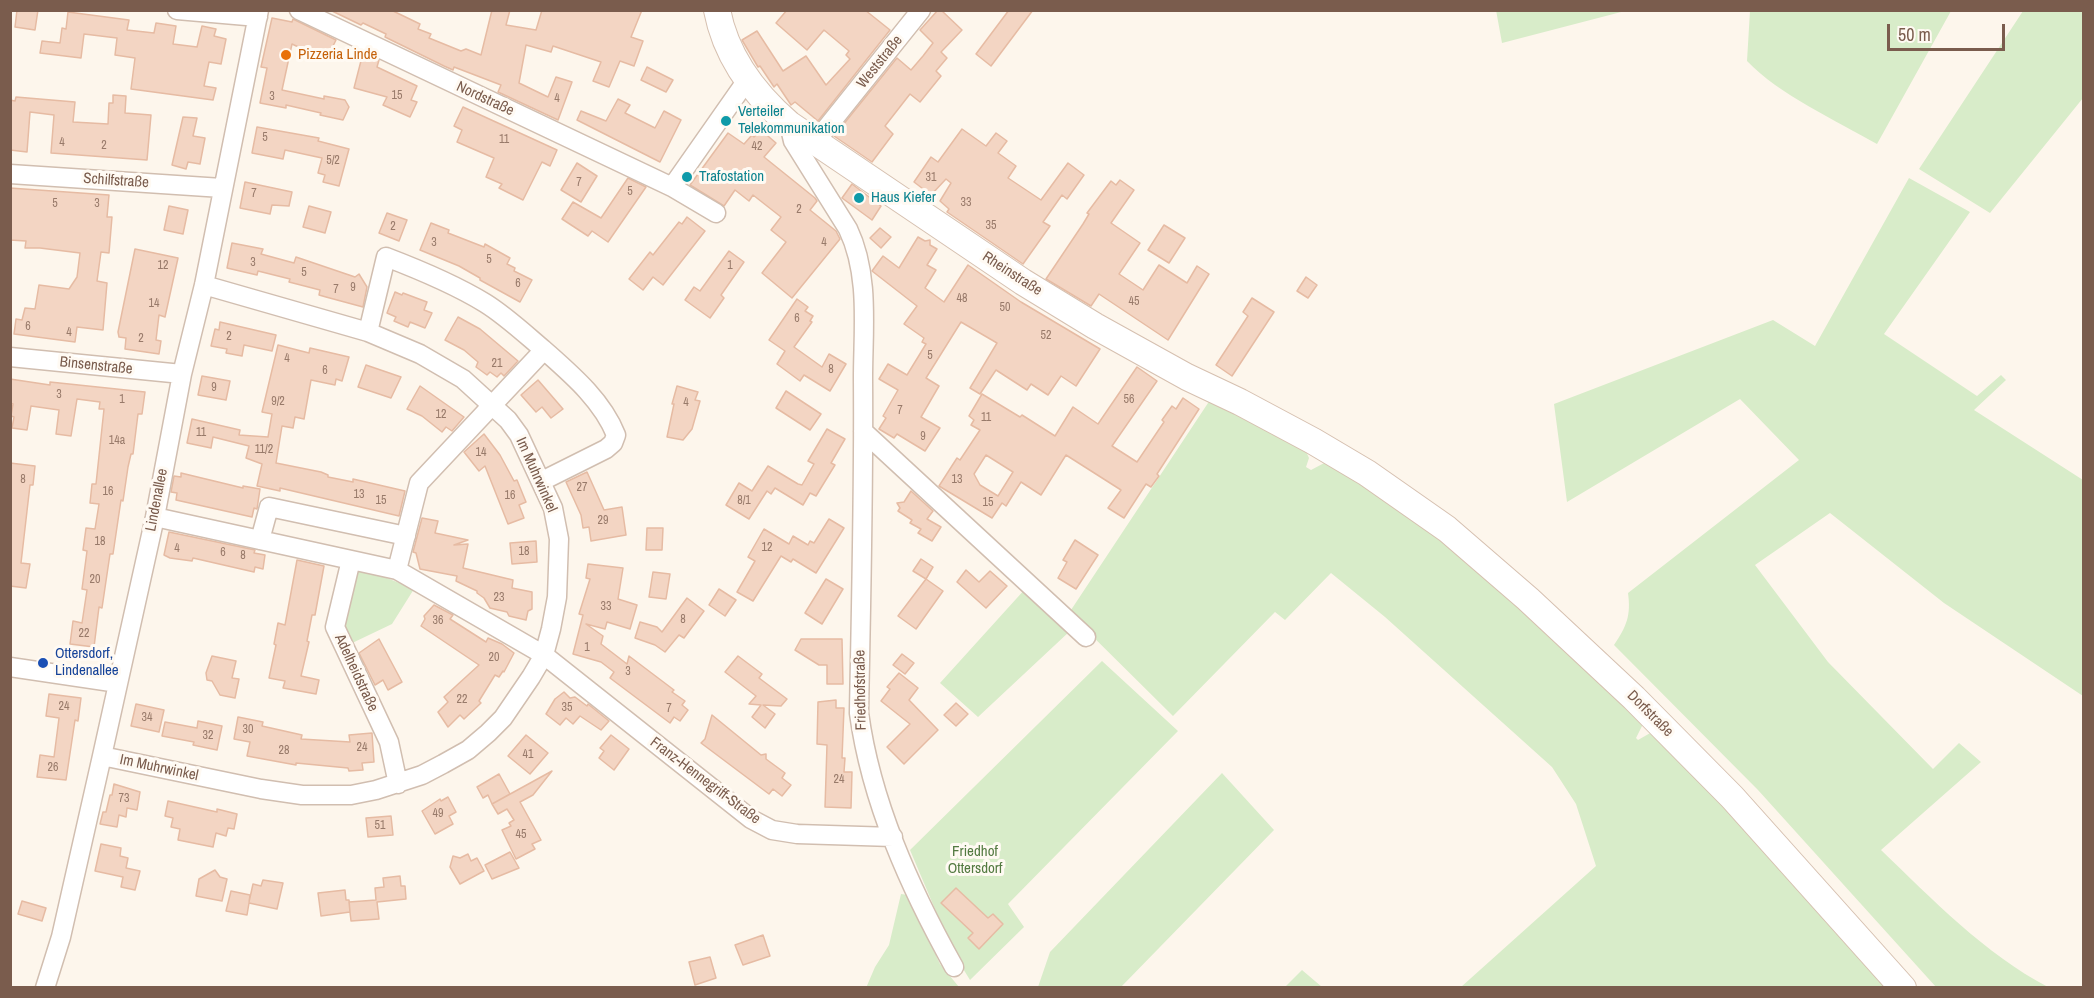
<!DOCTYPE html>
<html>
<head>
<meta charset="utf-8">
<style>
	body { margin:0 }
	#map { position:relative; width:2094px; height:998px; overflow:hidden; background:#fdf6ec; font-family:"Archivo Narrow",sans-serif }
	canvas { display:block }
	.frame { position:absolute; inset:0; border:12px solid #7a5c4d; pointer-events:none }
	.scale { position:absolute; left:1887px; top:24px; width:118px; height:27px; box-sizing:border-box; border:3px solid #7a5c4d; border-top:0; padding-left:8px; font-size:18px; line-height:21px; white-space:nowrap; color:#7a5c4d; -webkit-text-stroke:4px #fffaf3; paint-order:stroke }
</style>
</head>
<body>
<div id="map">
<canvas width="2094" height="998"></canvas>
<div class="frame"></div>
<div class="scale">50 m</div>
</div>
<script>
const ctx = document.querySelector('canvas').getContext('2d');
ctx.lineJoin = 'round';
function fillPath(path, color) {
  ctx.fillStyle = color;
  ctx.fill(path, 'evenodd');
}
function stroke(path, color, width, dash) {
  ctx.strokeStyle = color;
  ctx.lineWidth = width;
  ctx.lineCap = dash ? 'butt' : 'round';
  ctx.setLineDash(dash || []);
  ctx.stroke(path);
}
function drawText(font, color, halo, rows, align = 'center') {
  ctx.font = font + ' "Archivo Narrow",sans-serif';
  ctx.lineWidth = 6;
  ctx.setLineDash([]);
  ctx.textBaseline = 'middle';
  ctx.strokeStyle = halo;
  ctx.fillStyle = color;
  for (const [text, x, y, turn = 0] of rows) {
    ctx.save();
    ctx.translate(x, y);
    ctx.rotate((+turn || 0) * Math.PI / 180);
    ctx.textAlign = isNaN(turn) ? turn : align;
    if (halo) ctx.strokeText(text, 0, 0);
    ctx.fillText(text, 0, 0);
    ctx.restore();
  }
}
fillPath(new Path2D(`
	M1496 10H1625V11L1502 43Z
	M1750 11V10L1951 11 1877 144C1837 121 1778 94 1747 61Z
	M2023 11H2083V98L1990 213 1919 169Z
	M1909 178 1970 212 1884 334 1977 396 2001 375 2006 380 1974 410 2083 480V696L1944 603 1830 513 1755 565 1828 662 1933 769 1959 743 1981 762 1881 850C1932 899 1985 954 2048 987H1936L1758 790 1614 645C1627 626 1631 615 1628 593L1799 460 1740 399 1567 502 1554 404 1773 320 1815 346Z
	M1210 400 1304 447 1309 458 1306 467 1311 470 1328 461 1433 530 1501 588 1643 724 1636 738 1638 740 1652 732 1764 847 1887 987H1461L1596 866 1576 804 1552 767 1385 617 1331 573 1285 620 1275 612 1173 716 1069 613Z
	M360 567 414 589 392 624 348 645 340 626 342 608Z
	M1026 588 1070 631 978 717 940 683Z
	M1102 661 1178 731 1008 904 1024 927 970 980 954 954 910 850Z
	M1222 773 1274 830 1121 987H1038L1050 952Z
	M901 894 908 895 940 964 959 987 866 988 875 967 889 945Z
	M1302 970 1322 987H1285Z`), '#d8ecc9');
const building = new Path2D(`
	M17 10H38L35 30 15 27Z
	M330 10H391L420 24 418 29 431 34 429 38 461 51 466 49 481 55 492 10H510L506 25 536 30 542 10H642L631 37 643 41 634 66 620 61 609 87 593 81 601 62 553 46 551 52 526 45 519 83 548 97 556 77 572 82 558 120 498 92 501 85 454 67 453 70 444 66 385 37 386 34 363 23 361 25Z
	M787 10H865L890 30 818 121 795 102 791 105 777 84 774 87 760 66 758 67 742 40 757 31 783 71 806 56 826 85 850 59 846 55 849 51 824 30 807 50 776 23Z
	M938 10H941L962 30 941 52 947 58 936 71 941 76 920 102 910 94 885 126 893 134 872 162 834 136 897 58 911 70 923 56 933 43 920 30Z
	M1009 10H1033L991 66 976 54Z
	M68 12 129 20 127 30 154 33 156 23 176 26 173 44 197 47 202 26 216 29 214 36 226 39 221 64 209 62 204 86 216 88 213 100 131 89 135 58 115 55 117 38 84 34 81 58 40 53 42 41 60 43 62 28 66 29Z
	M272 18 292 22 293 19 336 40 326 60 292 44 282 90 324 99V96L345 100 349 107 343 120 320 115 321 113 286 105V108L260 103 267 68 261 67Z
	M363 53 379 60 377 67 417 86 411 100 417 102 410 117 383 105 387 97 354 88Z
	M647 67 673 80 666 92 641 80Z
	M113 95 126 96 125 113 151 115 147 160 51 153 54 115 30 112 27 152 10 150V100L15 101 16 97 75 102 73 122 108 124 109 103H113Z
	M618 99 630 105 625 113 655 128 664 111 681 120 660 162 577 120 581 111 606 121Z
	M463 107 557 150 550 166 542 162 523 200 499 188 502 184 486 177 494 158 457 142 462 130 454 126Z
	M183 117 197 118 193 136 205 138 200 164 188 162 186 169 172 165Z
	M257 127 319 138 318 141 349 149 339 186 323 182 325 175 318 173 322 158 285 150 283 159 252 153Z
	M962 129 986 146 996 133 1007 141 998 153 1016 166 1008 178 1041 200 1068 163 1084 175 1067 199 1062 195 1043 222 1050 226 1023 264 947 212 949 209 940 201 951 183 946 179 931 195 914 182 931 157 938 162Z
	M761 130 776 143 764 157 815 198 817 201 810 210 836 231 840 239 792 298 762 273 786 242 771 230 781 217 753 195 749 201 735 190 724 206 690 185 728 133 744 144 752 135 754 137Z
	M577 163 597 176 581 202 561 190Z
	M628 178 646 187 608 242 592 231 588 236 562 219 573 202 601 218Z
	M1120 180 1134 190 1111 223 1140 243 1119 274 1143 290 1159 265 1187 283 1197 266 1209 274 1168 340 1099 294 1091 306 1046 279 1083 224 1089 214 1087 213 1111 181 1116 185Z
	M245 182 292 192 289 206 272 205 270 214 240 208Z
	M852 184 881 206 872 220 842 198Z
	M10 188 109 195 107 217H112L109 253 101 252 97 281 107 283 103 330 77 327 75 342 14 334 16 319 22 320 25 308 35 309 39 285 69 289 77 277 80 253 40 248H25L26 241 10 240Z
	M169 206 188 210 183 234 164 230Z
	M309 206 331 212 325 233 303 227Z
	M387 213 407 220 399 241 379 233Z
	M687 217 705 231 663 285 653 277 643 290 629 279 650 252 653 255 679 222 682 224Z
	M431 223 449 230 448 233 484 247 485 244 510 258 507 264 515 268 514 271 532 280 520 302 480 280V278L459 266 420 250Z
	M1164 225 1185 238 1169 263 1148 250Z
	M880 228 891 237 881 248 870 238Z
	M918 237 925 241 930 240V245L937 249 927 265 936 270 925 288 944 302 968 265 1021 302 1100 349 1076 386 1061 376 1048 395 1031 384 1027 390 996 370 980 394 970 388 997 343 961 322 926 378 939 386 921 417 940 428 925 451 897 434 894 438 879 429 886 418 883 416 898 390 879 379 888 364 907 375 926 344 922 342 924 338 904 324 917 306 872 271 883 256 899 268Z
	M232 243 263 249 261 254 294 263 296 257 355 277 359 274 367 287 363 307 326 297 319 295 320 290 289 282 290 279 258 271 257 275 227 268Z
	M135 249 178 258 165 317 159 315 156 340 161 341 159 354 125 349 126 338 119 337 118 332Z
	M729 251 744 262 721 295 724 298 710 318 685 300 694 287 700 291Z
	M1306 277 1317 285 1308 298 1297 291Z
	M395 292 402 295 403 293 427 302 424 310 432 313 425 328 410 322 408 327 394 321 396 317 387 313Z
	M1252 298 1274 312 1232 376 1216 365 1248 316 1243 312Z
	M797 299 808 307 805 311 813 316 810 321 812 322 794 347 822 367 829 354 846 364 830 391 804 375 800 381 777 364 785 351 769 340Z
	M458 317 480 329 518 361 504 376 501 373 497 377 490 372 487 375 476 367 478 362 464 350 445 340Z
	M220 322 276 335 272 351 244 345 242 356 226 353 227 349 211 346 215 329 219 330Z
	M278 345 309 353 310 348 349 357 342 381 336 379 335 385 311 380 304 419 295 417 293 428 282 426 276 463 321 472 328 475V477L353 482V479L405 491 399 516 280 488V491L257 486 262 464 246 458 249 446 213 437 211 448 187 443 192 419 240 430 239 435 268 437 272 414 262 412Z
	M366 365 401 377 391 398 358 387Z
	M1137 367 1157 381 1112 446 1137 462 1164 422 1162 420 1172 406 1176 409 1183 398 1199 409 1157 474 1159 476 1151 487 1146 484 1124 518 1108 508 1121 490 1066 455 1041 495 1021 482 1006 506 1002 503 992 518 939 486 957 458 960 460 980 430 971 425 974 420 969 416 982 394 1020 417 1022 415 1055 436 1073 407 1098 424ZM986 455 1013 472 998 496 980 485 974 474Z
	M202 376 230 381 226 400 198 395Z
	M10 379 50 385V382L145 392 142 414H138L133 454H131L128 467 123 501 121 500 113 554H110L102 608 99 607 94 647 70 644 73 621 82 623 87 590 82 589 87 551 83 550 86 528 95 529 99 504 90 503 92 484H96L104 409H99L100 402 77 399 71 436 56 434 59 410 31 406 27 430 12 428 14 417 11 416 13 404 10 403Z
	M538 380 563 409 551 418 542 407 536 412 521 395Z
	M420 386 464 417 452 431 446 427 442 432 422 416 407 409Z
	M677 386 698 392 695 400 700 401 692 429 683 440 667 437 674 404H672Z
	M786 391 821 414 810 430 776 408Z
	M827 429 845 439 831 463 835 465 816 496 810 493 803 505 775 488 771 494 767 491 749 519 726 505 739 483 752 491 768 466 798 484 802 485 814 464 808 461Z
	M484 434 500 455 514 481 517 480 526 502 519 505 524 518 508 524 485 466 479 471 464 452Z
	M10 463 35 466 33 485H30L21 563 30 564 26 588 10 586Z
	M587 472 604 510 622 507 626 535 591 541 589 527 583 528 581 515 566 482Z
	M181 473 243 488V486L260 489 257 509 254 508 252 517 176 500 177 493 171 492 174 476 181 477Z
	M911 491 933 511 927 519 941 527 932 541 918 533 921 529 910 523 912 520 898 511 900 508 897 503 904 502Z
	M422 518 438 521 435 533 468 540 454 545 468 544 463 568 513 580 512 588 532 592V609L528 611 526 620 509 616 507 612 490 608 484 598 477 593V591L456 581 457 576 420 569 416 553 413 552Z
	M829 519 844 528 816 573 793 559 791 562 781 556 753 601 737 592 755 561 748 557 764 529 789 544 793 536 808 545 810 541 814 543Z
	M647 528H663L662 550H646Z
	M169 532 255 550 254 553 265 555 263 569 255 567 254 572 193 558 192 561 170 558 164 555Z
	M1075 540 1098 555 1076 589 1058 578 1067 562 1063 560Z
	M536 541 537 562 512 564 510 543Z
	M921 559 933 567 926 579 943 591 916 629 898 616 926 579 913 571Z
	M297 560 324 566 315 615H312L307 641 309 642 301 676 319 680 316 694 283 688 285 681 269 678 276 645 274 644 278 623 285 625Z
	M588 564 623 568 618 599 637 605 630 629 607 622 605 629 586 624 603 636 601 644 627 664 629 656 674 690 672 692 685 701 682 705 688 710 680 721 674 717 670 723 610 678 614 672 601 662 573 654 583 615 579 614 590 579 586 578Z
	M966 570 979 582 990 571 1007 586 986 608 957 582Z
	M653 572 670 574 666 599 649 597Z
	M826 579 843 589 822 624 805 613Z
	M719 589 736 600 725 616 709 605Z
	M687 598 704 611 684 638 679 635 665 652 655 645 635 638 640 622 657 627 662 632Z
	M434 605 453 615 450 619 486 642 488 638 502 644 514 653 504 672 503 671 499 677 495 675 479 701 481 703 464 719 460 715 448 727 438 712 448 702 444 697 479 665 421 626 425 619 424 616Z
	M379 639 402 682 388 690 383 680 375 685 359 653Z
	M801 639H842L843 684H827V665H819L795 650Z
	M902 654 914 663 905 674 893 665Z
	M212 656 236 661 232 678 239 679 235 698 220 695 212 681 207 680 206 673Z
	M738 656 762 674 759 678 787 699 781 706 763 705 775 714 765 728 752 717 761 705 749 704 756 696 725 672Z
	M899 673 918 688 909 700 938 730 904 764 887 747 910 724 881 701 890 689 887 687Z
	M564 692 570 698 575 697 587 706 588 704 609 721 601 730 580 716 573 724 566 718 560 725 546 714 555 699Z
	M49 694 81 698 78 721 75 720 66 780 37 777 40 755 54 757 59 718 46 716Z
	M836 700V708H844L842 758H845L844 772H852L851 808 825 807 827 745 817 744 818 702Z
	M956 703 968 714 956 726 944 715Z
	M136 704 164 710 159 732 131 726Z
	M712 715 761 755 766 754V759L785 773 782 778 791 785 782 796 773 789 769 794 701 743 705 739Z
	M238 717 263 722 262 726 302 735 301 739 350 742 349 735 372 733 374 762 362 763 363 770 349 771 348 768 296 763V765L247 756 250 742 234 739Z
	M198 721 222 726 217 750 193 745 194 742 162 736 165 722 197 728Z
	M526 735 548 753 530 774 508 756Z
	M611 735 629 749 614 770 599 758 604 751 600 748Z
	M552 771 533 795 520 802 541 840 532 844 535 849 516 859 502 830 511 826 509 823 514 820 507 809 498 814 492 804Z
	M499 774 510 794 492 804 488 795 483 798 477 787Z
	M114 784 140 792 137 810 127 808 126 817 119 815 117 827 100 824 103 812H106L110 795H112Z
	M448 797 456 812 449 816 453 824 435 834 422 811 440 799 441 801Z
	M168 801 217 812V809L237 814 234 829 228 828 226 836 216 833 213 847 178 840 180 829 171 827 173 818 165 816Z
	M391 816 393 835 368 837 366 818Z
	M101 844 121 848 120 856 128 858 126 868 140 871 135 890 121 887 123 877 95 871Z
	M510 852 519 868 492 879 485 865Z
	M468 854 471 861 477 858 484 871 460 884 450 867 453 856 460 858Z
	M215 870 220 877 227 879 222 901 196 896 199 879Z
	M400 876 401 886H405L406 899 377 902 379 919 351 921 350 912 321 916 318 893 345 890 346 900H349L350 912 349 902 376 900 375 888 384 887 383 878Z
	M263 880 283 883 277 909 249 903 247 915 226 911 231 891 250 895 249 902 253 884 261 886Z
	M956 888 988 918 993 914 1003 924 979 949 968 938 973 933 941 903Z
	M22 901 46 908 42 921 18 914Z
	M763 935 770 956 743 965 735 945Z
	M710 957 716 978 695 985 689 962Z`);
fillPath(building, '#f3d5c3');
stroke(building, '#e6bba3', 1.5);
const minor = new Path2D(`
	M177 10 258 17
	M299 10 672 187 747 80
	M789 124 793 141 848 229C870 275 863 329 863 378 864 490 861 601 859 713 871 802 910 888 954 967
	M816 141 921 10
	M10 174 222 188
	M672 187 716 213
	M368 332 386 257C420 270 454 284 485 303 506 316 525 334 544 350
	M10 357 182 374
	M863 431 1086 637
	M155 517 397 570 544 655 751 819 772 830 797 834 893 837
	M260 540 269 507 406 536
	M351 560 335 627 389 742 398 784
	M397 570 419 483 544 350C571 374 602 400 616 435L613 443 606 449 542 481
	M10 667 118 683
	M102 756 261 789 302 795H351L376 790 422 775 443 764 468 750 488 733 503 718 531 677 544 655 551 629 557 597 559 539 553 508 519 435 508 420 463 379 420 354 368 332 204 285
	M45 988 61 937 102 756 155 517 182 374 204 285 259 10`);
const secondary = new Path2D(`
	M717 10C726 57 754 94 789 124L1023 282 1095 326 1187 377 1240 402 1313 441 1367 473 1447 529 1528 599 1634 698 1732 797 1903 988`);
stroke(minor, '#d1beb0', 21);
stroke(secondary, '#d6c0b0', 28);
stroke(minor, '#fff', 18);
stroke(secondary, '#fff', 26);
for (const [x, y, r, color] of [
	[286,55,6,"#e8710a"],
	[726,121,6,"#0f9aa8"],
	[687,177,6,"#0f9aa8"],
	[859,198,6,"#0f9aa8"],
	[43,663,6,"#1a4fb4"]
]) {
  const dot = new Path2D();
  dot.arc(x, y, r, 0, 2 * Math.PI);
  ctx.fillStyle = color;
  ctx.fill(dot);
  stroke(dot, '#fffaf3', 2);
}
drawText('12px', '#987a6a', null, [
	["15",397,96],
	["3",272,97],
	["4",557,99],
	["5",265,138],
	["11",504,140],
	["4",62,143],
	["2",104,146],
	["42",757,147],
	["5/2",333,161],
	["31",931,178],
	["7",579,183],
	["5",630,192],
	["7",254,194],
	["33",966,203],
	["5",55,204],
	["3",97,204],
	["2",799,210],
	["35",991,226],
	["2",393,227],
	["3",434,243],
	["4",824,243],
	["5",489,260],
	["3",253,263],
	["12",163,266],
	["1",730,266],
	["5",304,273],
	["6",518,284],
	["9",353,288],
	["7",336,290],
	["48",962,299],
	["45",1134,302],
	["14",154,304],
	["50",1005,308],
	["6",797,319],
	["6",28,327],
	["4",69,333],
	["52",1046,336],
	["2",229,337],
	["2",141,339],
	["5",930,356],
	["4",287,359],
	["21",497,364],
	["8",831,370],
	["6",325,371],
	["9",214,388],
	["3",59,395],
	["1",122,400],
	["56",1129,400],
	["9/2",278,402],
	["4",686,403],
	["7",900,411],
	["12",441,415],
	["11",986,418],
	["11",201,433],
	["9",923,437],
	["14a",117,441],
	["11/2",264,450],
	["14",481,453],
	["8",23,480],
	["13",957,480],
	["27",582,488],
	["16",108,492],
	["13",359,495],
	["16",510,496],
	["15",381,501],
	["8/1",744,501],
	["15",988,503],
	["29",603,521],
	["18",100,542],
	["12",767,548],
	["4",177,549],
	["18",524,552],
	["6",223,553],
	["8",243,556],
	["20",95,580],
	["23",499,598],
	["33",606,607],
	["8",683,620],
	["36",438,621],
	["22",84,634],
	["1",587,648],
	["20",494,658],
	["3",628,672],
	["22",462,700],
	["24",64,707],
	["35",567,708],
	["7",669,709],
	["34",147,718],
	["30",248,730],
	["32",208,736],
	["24",362,748],
	["28",284,751],
	["41",528,755],
	["26",53,768],
	["24",839,780],
	["73",124,799],
	["49",438,814],
	["51",380,826],
	["45",521,835]
]);
drawText('15px', '#c56008', '#fffaf3', [
	["Pizzeria Linde",298,55]
], 'left');
drawText('15px', '#7a5c4d', '#fffaf3', [
	["Weststraße",880,62,-51],
	["Nordstraße",485,99,25],
	["Schilfstraße",116,181,4],
	["Rheinstraße",1012,274,33],
	["Binsenstraße",96,366,6],
	["Im Muhrwinkel",536,475,66],
	["Lindenallee",157,500,-79],
	["Adelheidstraße",356,673,65],
	["Friedhofstraße",861,690,-91],
	["Dorfstraße",1650,714,45],
	["Im Muhrwinkel",159,768,12],
	["Franz-Hennegriff-Straße",705,781,37]
]);
drawText('15px', '#0d838f', '#fffaf3', [
	["Verteiler",738,112],
	["Telekommunikation",738,129],
	["Trafostation",699,177],
	["Haus Kiefer",871,198]
], 'left');
drawText('15px', '#164399', '#fffaf3', [
	["Ottersdorf,",55,654],
	["Lindenallee",55,671]
], 'left');
drawText('15px', '#537a41', '#fffaf3', [
	["Friedhof",975,852],
	["Ottersdorf",975,869]
]);
</script>
</body>
</html>
